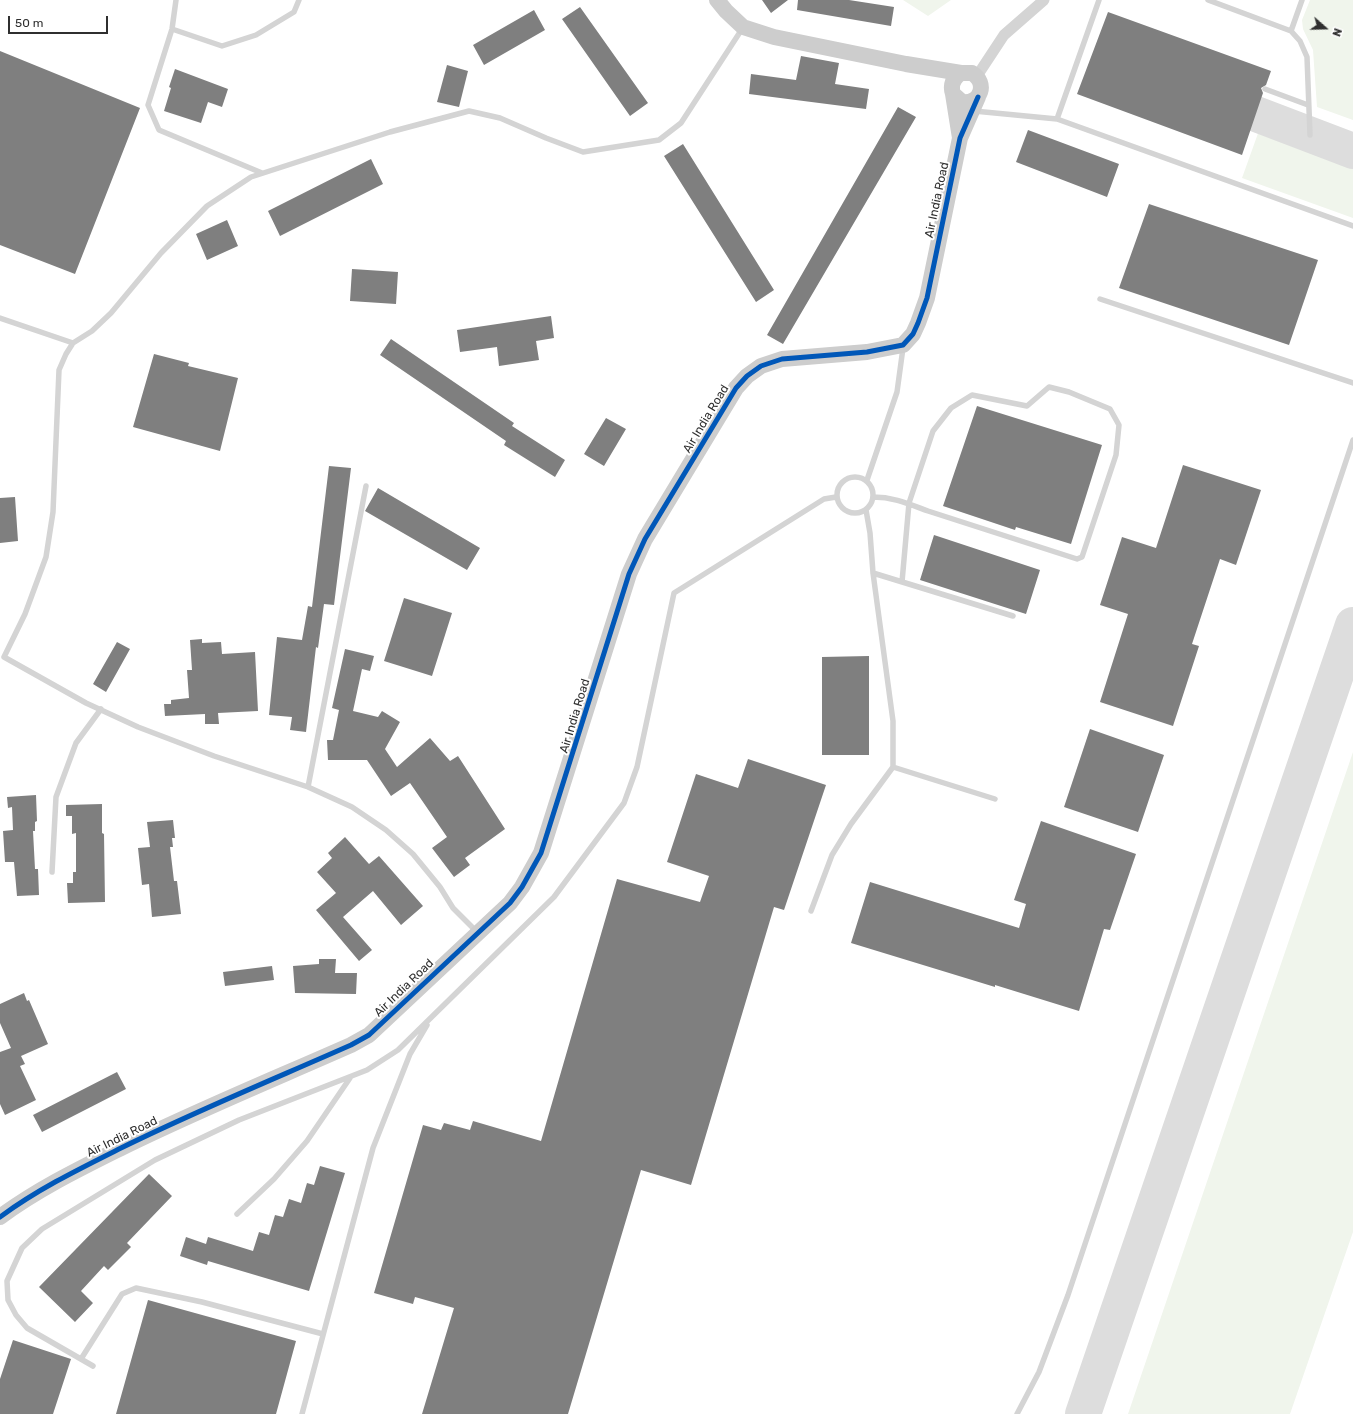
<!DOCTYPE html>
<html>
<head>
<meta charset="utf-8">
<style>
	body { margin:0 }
	#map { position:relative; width:1353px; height:1414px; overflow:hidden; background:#fff; font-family:Rubik,sans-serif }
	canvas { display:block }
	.north { position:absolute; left:1305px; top:8px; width:40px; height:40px; -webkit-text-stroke:3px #fff; paint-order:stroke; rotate:110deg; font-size:11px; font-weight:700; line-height:16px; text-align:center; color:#2f2f2f }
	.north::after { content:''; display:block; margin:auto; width:14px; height:18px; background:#2f2f2f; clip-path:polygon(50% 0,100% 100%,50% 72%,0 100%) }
	.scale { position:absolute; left:8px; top:16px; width:100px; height:18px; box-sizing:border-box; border:2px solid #2f2f2f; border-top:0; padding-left:5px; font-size:12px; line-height:14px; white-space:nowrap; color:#2f2f2f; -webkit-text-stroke:3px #fff; paint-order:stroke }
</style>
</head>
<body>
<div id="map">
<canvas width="1353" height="1414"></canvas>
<div class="north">N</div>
<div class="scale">50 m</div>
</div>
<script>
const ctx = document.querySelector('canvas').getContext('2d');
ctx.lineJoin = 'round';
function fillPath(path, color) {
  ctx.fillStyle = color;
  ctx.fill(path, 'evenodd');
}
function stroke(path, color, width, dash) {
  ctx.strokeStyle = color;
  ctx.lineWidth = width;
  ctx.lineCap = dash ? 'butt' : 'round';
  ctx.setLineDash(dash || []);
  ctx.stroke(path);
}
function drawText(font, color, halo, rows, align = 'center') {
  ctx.font = font + ' Rubik,sans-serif';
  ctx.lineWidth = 4;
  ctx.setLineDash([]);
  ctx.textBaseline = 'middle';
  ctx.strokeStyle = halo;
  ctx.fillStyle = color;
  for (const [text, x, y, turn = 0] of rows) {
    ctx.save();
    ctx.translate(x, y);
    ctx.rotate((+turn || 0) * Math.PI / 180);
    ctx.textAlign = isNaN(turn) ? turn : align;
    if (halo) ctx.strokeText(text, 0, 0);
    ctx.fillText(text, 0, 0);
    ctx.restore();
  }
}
fillPath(new Path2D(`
	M903 0H951L928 16Z
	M1310 0H1353V120L1317 107 1313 50 1303 29 1302 20Z
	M1261 125 1353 160V218L1242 178Z
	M1353 752V1232L1290 1414H1128Z`), '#f0f5ec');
stroke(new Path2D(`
	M1256 114 1353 151
	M1083 1414 1353 625`), '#ddd', 36);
fillPath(new Path2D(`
	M762 0H788L771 13Z
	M798 0H849L894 7 891 26 797 10Z
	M580 7 648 103 630 116 562 19Z
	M534 10 545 30 484 65 473 45Z
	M1108 12 1271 71 1266 85 1261 88 1263 93 1242 155 1077 94Z
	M0 51 140 108 75 274 0 245Z
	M801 56 839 63 835 84 869 89 866 109 749 94 751 74 796 80Z
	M447 65 468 71 459 107 437 102Z
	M175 69 228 89 222 107 208 102 201 123 164 111 171 88 169 87Z
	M898 107 916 117 783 344 767 335Z
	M1028 130 1119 164 1107 197 1016 162Z
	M683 144 774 290 756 302 664 156Z
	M371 159 383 184 280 236 268 211Z
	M1149 204 1318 260 1289 345 1119 288Z
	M227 220 238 246 207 260 196 234Z
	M352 269 398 272 396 304 350 301Z
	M551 316 554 338 536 341 539 360 499 366 497 347 460 352 457 330Z
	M391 339 514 423 512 426 565 460 555 477 504 445 506 441 380 355Z
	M154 354 189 363 188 366 238 378 220 451 133 427Z
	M977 406 1102 445 1071 544 1016 527 1015 530 943 506Z
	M606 418 626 429 604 466 584 454Z
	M1183 465 1261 490 1236 565 1220 559 1192 644 1199 646 1173 726 1100 702 1128 614 1100 605 1122 537 1156 548Z
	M329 466 351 468 334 605 324 604 318 648 316 647 306 732 290 730 292 717 269 715 277 637 302 640 308 606 312 607Z
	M378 488 480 548 467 570 365 511Z
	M15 497 18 541 0 543V498Z
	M934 535 1040 570 1026 614 920 580Z
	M404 598 452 613 432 676 384 661Z
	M202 639V643L221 642 222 654 255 652 258 711 218 713 219 724H205V714L165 716 164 704H171V700L189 698 187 670H192L190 640Z
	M117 642 130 649 106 692 93 684Z
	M345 649 374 656 370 671 362 669 353 711 378 717 382 711 400 722 385 749 397 767 430 738 450 761 458 756 505 829 465 858 470 865 454 877 432 848 447 837 410 783 391 796 367 760H328L327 740H333L339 710 332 708Z
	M869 656V755H822V657Z
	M1090 729 1164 755 1138 832 1064 807Z
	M748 759 826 785 784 910 774 907 691 1185 641 1170 568 1414H422L454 1308 415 1297 413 1304 374 1293 423 1125 441 1130 444 1123 470 1130 473 1121 541 1141 617 879 700 902 709 876 667 862 696 774 738 788Z
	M36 795 37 821 35 822V831H33L35 869H38L39 895 17 896 14 862H5L3 831 13 830 12 807 8 808 7 797Z
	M102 804V833L104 834 105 902 68 903 67 883H73V872H76V833L72 834V816H66V805Z
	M173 820 175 838H172L173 847H170L174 881H177L181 914 152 917 149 884 142 885 138 848 150 847 147 822Z
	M1041 821 1136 854 1110 930 1104 929 1079 1011 995 985V987L851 943 870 882 1019 928 1026 904 1014 900Z
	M345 837 369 864 379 856 423 906 401 925 373 891 343 917 372 950 359 961 316 910 336 893 317 872 332 858 328 853Z
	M319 959H336L335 973H357L356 994 295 993 293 966 319 964Z
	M272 966 274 980 225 986 223 972Z
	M24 993 27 1001 29 1000 48 1044 21 1056 25 1064 20 1066 36 1100 5 1115 0 1104V1052L11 1048 0 1023V1004Z
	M117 1072 126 1089 42 1132 33 1115Z
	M320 1166 345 1173 309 1291 208 1261 207 1265 180 1256 186 1237 206 1244 208 1237 253 1251 259 1232 269 1235 275 1215 283 1217 289 1199 301 1203 307 1183 314 1185Z
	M149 1174 172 1196 127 1243 131 1247 108 1270 104 1266 81 1291 93 1303 75 1322 39 1287Z
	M148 1300 296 1341 276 1414H116Z
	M13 1340 71 1359 53 1414H0V1379Z`), '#7f7f7f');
stroke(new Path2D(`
	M176 0 172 29 148 105 159 130 262 173
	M1208 0 1291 31 1300 41 1307 57 1310 135
	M172 29 222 46 256 35 294 12 299 0
	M1291 31 1302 0
	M1265 89 1308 105
	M974 111 1057 119 1353 226
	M1057 119 1099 0
	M1100 299 1353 383
	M0 318 73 343
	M837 495a18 18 0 1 1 36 0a18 18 0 1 1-36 0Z
	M867 480 897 392 903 348
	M873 497C894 497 909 504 928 511L1077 559 1082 557 1116 455 1119 425 1110 409 1069 392 1049 387 1027 406 972 395 951 408 933 431 909 503 902 582
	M873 573 1013 616
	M893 767 995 799
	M308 787 366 486
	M52 872 56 797 76 743 101 709
	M811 911 832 855 851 824 893 767V721L873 573 870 533 866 510
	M477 932 453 908 440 887 413 854 386 830 352 807 308 787 214 756 138 727 86 703 4 657 25 614 46 557 53 512 59 370 66 354 73 343 92 331 111 313 161 253 207 206 251 177 390 132 469 111 500 118 546 138 583 152 659 140 681 123 742 29
	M237 1214 274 1179 307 1141 350 1078
	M81 1359 122 1294 136 1288 202 1302 323 1334
	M93 1366 27 1328 16 1315 8 1300 7 1281 22 1248 42 1229 155 1160 239 1120 367 1070 398 1050 554 897 624 803 637 767 674 593 824 499 836 497
	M302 1414 373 1148 410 1054 427 1025
	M1017 1414 1039 1372 1068 1295 1353 440`), '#d4d4d4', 5.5);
stroke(new Path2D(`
	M977 76 1004 35 1044 0`), '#d4d4d4', 11);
stroke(new Path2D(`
	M717 0 726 11 743 27 774 37 906 64 961 73H972C988 83 981 104 962 102L953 94C950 85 953 78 961 73
	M953 94 960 138
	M0 1217C38 1189 79 1169 121 1148 196 1111 274 1079 351 1045L369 1035 510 903 522 887 541 853 629 574 645 539 736 388 747 376 761 366 782 359 867 352 903 345 913 334 918 323 927 298 960 138 978 97`), '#cdcdcd', 16);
stroke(new Path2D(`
	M0 1217C38 1189 79 1169 121 1148 196 1111 274 1079 351 1045L369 1035 510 903 522 887 541 853 629 574 645 539 736 388 747 376 761 366 782 359 867 352 903 345 913 334 918 323 927 298 960 138 978 97`), '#0057b8', 5);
drawText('12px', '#2f2f2f', '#fff', [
	["Air India Road",937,200,-78],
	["Air India Road",706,419,-59],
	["Air India Road",575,716,-73],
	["Air India Road",404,988,-44],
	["Air India Road",122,1137,-26]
]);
</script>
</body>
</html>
